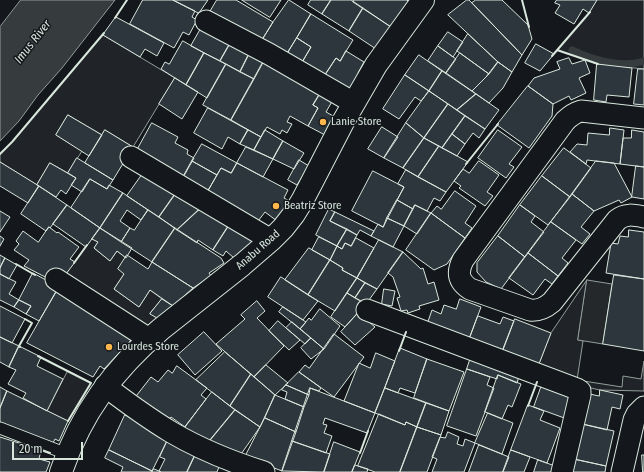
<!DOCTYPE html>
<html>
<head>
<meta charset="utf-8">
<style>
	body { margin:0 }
	#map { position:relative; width:644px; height:472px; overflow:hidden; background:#14181c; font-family:"Fira Sans Condensed",sans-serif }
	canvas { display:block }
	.scale { position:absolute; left:12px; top:442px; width:71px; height:18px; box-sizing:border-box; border:2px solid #d8e6dc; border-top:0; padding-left:5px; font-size:12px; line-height:14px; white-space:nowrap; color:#d8e6dc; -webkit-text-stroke:3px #14181c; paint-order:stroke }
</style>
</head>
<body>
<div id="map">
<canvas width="644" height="472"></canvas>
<div class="scale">20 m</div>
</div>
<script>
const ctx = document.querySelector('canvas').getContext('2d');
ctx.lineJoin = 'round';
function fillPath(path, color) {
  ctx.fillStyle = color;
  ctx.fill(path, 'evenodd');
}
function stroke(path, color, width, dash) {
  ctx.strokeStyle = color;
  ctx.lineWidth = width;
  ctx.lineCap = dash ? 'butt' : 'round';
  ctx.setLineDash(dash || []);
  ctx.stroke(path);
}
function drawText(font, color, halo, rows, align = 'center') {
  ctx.font = font + ' "Fira Sans Condensed",sans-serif';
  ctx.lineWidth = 3;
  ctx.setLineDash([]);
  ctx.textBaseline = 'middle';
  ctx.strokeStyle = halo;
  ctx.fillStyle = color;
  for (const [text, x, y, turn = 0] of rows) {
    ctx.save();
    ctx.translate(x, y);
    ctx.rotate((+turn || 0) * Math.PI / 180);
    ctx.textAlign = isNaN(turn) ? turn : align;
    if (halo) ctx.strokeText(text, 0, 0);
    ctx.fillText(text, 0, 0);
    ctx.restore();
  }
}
const green = new Path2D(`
	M597 0H644V69L597 64 557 50 589 13Z
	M103 35 175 78 133 147 105 130 102 135 68 115 56 135 82 151 68 173 50 163 37 185 0 162V154L12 142Z
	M92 239 98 242 94 248 110 261 117 251 126 258 124 274 114 289 139 307 150 290 162 299 150 313 157 318 143 329 63 278Z
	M587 280 578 340 583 341 577 380 622 387 623 376 641 379 644 361V391L600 390 586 387 537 369 551 333Z
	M68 371 91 383 68 421 47 411Z`);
fillPath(green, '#202428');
stroke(green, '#939e99', 1);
const parking = new Path2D(`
	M587 280 612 284 603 344 578 340Z`);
fillPath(parking, '#24282b');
stroke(parking, '#939e99', 1);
const water = new Path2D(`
	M21 0H115L62 68 38 95 19 121 0 141V27Z`);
fillPath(water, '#363b3e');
stroke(water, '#939e99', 1);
stroke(new Path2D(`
	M572 50C593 60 621 68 644 61`), '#363b3e', 7);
const building = new Path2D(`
	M143 0H173L195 11 192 17 197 20 189 35 183 32 174 48 130 24Z
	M173 0H208L199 13Z
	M217 0H236L273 22 260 43 207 17Z
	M242 0H281L270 17Z
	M289 0 311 14 285 57 260 43 273 22Z
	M311 0H331L322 14 308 5Z
	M331 0H351L363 8 349 31 322 14Z
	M354 0H407L409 2 391 27 353 2Z
	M467 0H469L522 55 512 72 498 62 448 15Z
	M476 0H502L528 25 532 39 522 55 472 3Z
	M557 0H597L589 13 583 9 574 24 555 13 560 5 555 3Z
	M363 8 391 27 376 49 349 31Z
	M311 14 353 40 340 61 336 58 325 75 300 66 311 47 297 38Z
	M116 17 164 43 157 56 145 49 140 57 103 35Z
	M203 25 232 40 220 61 191 46Z
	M448 32 463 42 453 57 438 46Z
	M468 34 498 62 489 74 457 51Z
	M297 38 311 47 302 62 285 57Z
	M232 40 251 50 240 72 220 61Z
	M183 41 204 53 186 85 161 69 165 62 169 64Z
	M536 44 554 54 540 71 525 63Z
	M438 46 456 59 446 73 428 61Z
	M251 50 266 57 254 79 240 72Z
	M346 51 364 62 358 73 361 75 349 96 322 79 336 58 340 61Z
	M204 53 226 64 207 98 186 85Z
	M460 53 489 74 472 91 446 73Z
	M419 55 442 71 429 91 405 75Z
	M266 57 321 92 313 105 318 108 308 126 290 116 287 122 292 124 287 133 282 130 280 134 267 127 261 137 231 120Z
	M569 58 572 64 585 60 590 73 579 78 586 93 571 100 569 96 553 104 528 86 534 78 560 69 557 62Z
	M498 62 512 72 503 88 489 103 472 91 486 77Z
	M226 64 254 79 231 120 203 105Z
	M597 64 632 68 629 97 607 95 606 102 594 100Z
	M638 69H644V105L634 104Z
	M442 71 476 94 457 110 429 91Z
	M405 75 429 91 421 101 415 97 399 119 383 109Z
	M175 78 198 92 182 119 159 104Z
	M528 86 553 104 552 116 529 148 497 125Z
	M429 91 448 104 424 138 406 123Z
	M321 92 334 98 326 112 335 117 325 135 308 126 318 108 313 105Z
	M476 94 499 110 485 129 457 110Z
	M448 104 465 116 442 148 424 138Z
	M208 108 248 130 240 144 228 137 222 149 194 133Z
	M68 115 102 135 89 156 56 135Z
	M465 116 485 129 479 138 473 133 465 144 452 134Z
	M152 123 178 137 175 143 188 150 187 154 194 158 181 181 135 154Z
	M406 123 424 138 403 168 384 158Z
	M382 127 398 137 384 158 368 149Z
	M610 128 624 130 620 164 587 160 586 164 570 152 577 144 587 145 588 133 609 135Z
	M105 130 133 147 113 180 85 163Z
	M248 130 261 137 254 150 240 144Z
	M265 130 283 141 273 159 254 150Z
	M498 130 522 147 509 164 514 167 506 178 478 158Z
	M632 130 644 132V167L620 164 623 138H631Z
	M452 134 465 144 457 156 442 148Z
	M424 138 439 146 418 177 403 168Z
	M283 141 304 153 294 169 273 159Z
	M202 144 237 163 231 173 221 168 217 175 192 161Z
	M439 146 468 162 446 192 418 177Z
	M246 147 273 159 263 177 237 163Z
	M564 148 591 168 570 197 542 176Z
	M77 158 113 180 107 189 90 179 82 192 71 185 76 178 68 173Z
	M299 160 309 166 297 185 288 180Z
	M192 161 217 175 206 194 181 181Z
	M479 161 499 175 487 192 493 196 485 206 459 188 461 186 454 181 463 169 469 173Z
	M596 161 614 163 632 197 621 203 619 200 594 211 572 194Z
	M0 162 39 186 28 203 0 186Z
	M50 163 76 178 66 194 61 190 56 197 37 185Z
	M237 163 288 190 284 198 291 202 277 221 265 212 255 225 206 194 221 168 231 173Z
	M636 166 644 167V199L632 197Z
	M406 170 446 192 440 201 434 198 427 211 415 205 413 209 397 200 404 187 398 184Z
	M373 171 404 187 383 227 352 211Z
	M144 172 176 193 159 217 127 196Z
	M542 176 570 197 548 225 520 205Z
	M90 179 107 189 109 185 123 193 100 228 71 208Z
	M39 186 67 205 50 228 49 227 46 231 21 214Z
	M178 190 203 206 177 230 159 217Z
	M455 191 476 206 465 223 472 228 465 238 431 213 437 206 441 209Z
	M123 193 148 210 141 220 127 210 120 221 130 228 121 242 100 228Z
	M572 194 594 211 581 227 590 234 582 244 551 222Z
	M397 200 413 209 404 226 387 218Z
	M67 205 100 228 86 247 53 224Z
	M204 205 231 222 213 250 198 240 197 243 177 230Z
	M415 205 431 213 417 234 404 226Z
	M520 205 535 216 531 222 544 232 525 257 498 236Z
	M329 209 335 212 330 221 347 229 337 246 316 235Z
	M148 210 175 228 152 262 121 242 130 228 134 230Z
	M0 211 10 217 0 232Z
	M335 212 374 231 371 236 360 230 357 235 330 221Z
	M431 213 465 238 447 264 434 270 406 250Z
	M387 218 404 226 393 247 371 236 378 224 383 227Z
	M231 222 255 241 234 258 226 251 223 256 213 250Z
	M551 222 576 240 562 258 568 263 558 276 528 253Z
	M49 227 57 233 58 232 79 247 70 259 75 262 63 278 49 279 24 266 29 260 14 250 19 244 16 241 23 231 38 242Z
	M100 228 132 248 126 258 117 251 110 261 94 248 98 242 92 239Z
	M175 228 221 258 224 263 209 273 211 276 193 288 152 262Z
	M347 229 357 235 351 246 345 243 342 249 337 246Z
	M629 230 644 232V279L606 273 611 243 618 244 620 236 628 237Z
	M0 236 4 239 0 246Z
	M498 236 525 257 501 289 486 282 477 272V263Z
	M319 237 337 246 330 260 312 250Z
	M356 238 374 248 357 278 342 270 343 268 330 260 337 246 342 249 345 243 351 246Z
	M379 240 403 252 377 289 357 278Z
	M309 248 330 260 308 295 285 280Z
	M403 252 421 269 423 268 428 284 434 282 439 300 419 306 420 309 408 313 407 310 401 311 397 298 400 297 393 277 388 273Z
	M528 253 558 276 552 284 545 279 533 295 509 278Z
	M0 255 5 258 0 268Z
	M127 255 148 269 152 262 193 288 173 306 150 290 139 307 114 289 124 274 118 269Z
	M5 258 17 265 9 279 0 274V268Z
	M330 260 343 268 342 270 357 278 335 311 308 295Z
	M33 273 59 287 39 321 26 314 31 306 19 300Z
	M0 274 16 282 9 294 19 300 14 307 0 300Z
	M614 275 644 279V351L603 344Z
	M281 277 318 301 303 320 268 297Z
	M357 278 365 283 355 298 347 293Z
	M365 283 377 289 366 304 355 298Z
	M59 287 135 336 104 369 100 366 93 377 27 343Z
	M384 289 395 291 392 306 382 304Z
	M347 293 366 304 345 327 331 317Z
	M162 299 173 306 157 318 150 314Z
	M460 299 481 307 468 342 426 327 432 310 441 314 444 305 456 309Z
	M19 300 31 306 26 314 14 307Z
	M257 301 265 311 257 318 284 346 254 377 216 344 245 319 241 315Z
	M0 306 25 319 12 343 0 337Z
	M283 307 306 322 300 329 279 312Z
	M320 309 340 326 324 349 300 329 309 318 311 320Z
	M358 313 375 327 355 345 341 332Z
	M478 316 500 324 503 317 514 321 501 355 469 340Z
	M515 319 551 333 537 369 501 355Z
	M278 321 300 340 289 350 269 331Z
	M292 322 311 338 305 344 286 328Z
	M204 332 222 351 195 375 178 355Z
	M334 334 364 357 334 397 299 372 305 365 309 368Z
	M0 337 19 346 9 367 0 362Z
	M311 338 324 349 311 359 301 348Z
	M19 346 41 357 37 366 63 379 47 411 23 398 26 393 8 384 16 370 9 367Z
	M400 348 427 359 415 393 400 388 398 393 385 388Z
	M225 352 251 374 230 406 196 380Z
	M376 353 395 361 375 413 344 401 359 363 370 368Z
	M472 354 520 373 517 383 498 375 497 379 467 369Z
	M427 359 464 372 449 411 414 398Z
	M266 365 288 383 275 395 254 377Z
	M177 366 207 388 201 395 206 399 185 427 171 417 165 425 133 400 151 377 158 382 168 370 172 373Z
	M467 369 490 377 487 385 494 388 476 436 447 426Z
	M299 372 321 388 319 391 310 388 309 395 286 385Z
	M251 374 275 395 260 427 230 406Z
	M498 375 521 384 512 407 508 405 502 419 485 412Z
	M543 382 576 395 567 419 534 407Z
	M286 385 309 395 304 407 285 399 287 392 282 390Z
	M0 387 7 391 0 408Z
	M310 388 375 413 367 433 325 418 323 424 327 425 324 433 332 436 326 453 292 441Z
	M385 388 426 403 417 427 406 422 405 425 375 413Z
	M600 390 623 395 620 409 612 407 607 430 578 423 585 393 599 396Z
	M7 391 68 421 59 441 55 439 53 443 0 422V408Z
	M212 392 235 410 207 444 182 431Z
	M275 395 304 407 296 432 265 418Z
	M426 403 449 411 441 435 417 427Z
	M528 405 544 411 540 420 560 428 547 463 511 450Z
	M235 410 260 427 239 457 207 444Z
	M488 413 513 423 502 454 475 443Z
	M379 414 405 425 406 422 417 427 400 472H375L358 466Z
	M125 415 169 437 152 471 109 450Z
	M265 418 296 432 282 471 269 466 244 459Z
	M578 423 614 431 606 466 569 458Z
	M417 427 441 435 427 472H400Z
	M448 432 459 437 457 444 463 446 465 439 475 443 464 472H432L437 459 432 457 440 437 445 438Z
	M0 437 41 450 39 459 50 462 46 472H0Z
	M169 437 197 451 187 472H161L159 471 165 459 160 457Z
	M292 441 330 454 324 472 282 471Z
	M334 442 360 452 352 472H324Z
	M479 445 509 457 503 472H469Z
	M109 450 152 471V472H121L123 467 105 458Z
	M511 450 530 457 524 472H503Z
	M197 451 221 462 217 472H187Z
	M642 455H644V472H643Z
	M569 458 606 466 605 472H566Z
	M538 460 558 467 557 472H534Z
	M355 465 368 469 367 472H352Z
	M154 469 159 471 161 472H152Z`);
fillPath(building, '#2c363c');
stroke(building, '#d8e6dc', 1);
const lane = new Path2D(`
	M0 428 67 454`);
const street = new Path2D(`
	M206 21 269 54 354 103
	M644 118 581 111C574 113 570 116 565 121L463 260C457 272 458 281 470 289L530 310C539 311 545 308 552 302L617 220C625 213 634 215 644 217
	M131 157 271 240
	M56 279 149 339
	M367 310 577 389 580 391V395L562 472
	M105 386C126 402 148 418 171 432 200 449 232 462 264 472
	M622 472 634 420 637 414 644 407`);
const secondary = new Path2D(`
	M61 472C81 413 114 369 161 329L242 265 271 240 283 228 294 214 302 201 312 182 343 122 376 65 423 0`);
stroke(lane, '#d8e6dc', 13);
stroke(street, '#d8e6dc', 23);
stroke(secondary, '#d8e6dc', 24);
stroke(lane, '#14181c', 11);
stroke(street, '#14181c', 21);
stroke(secondary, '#14181c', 22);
stroke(new Path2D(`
	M522 0 529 27
	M115 18 127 0
	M557 50 598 64
	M552 56 590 12
	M0 154 12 142 104 33
	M466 164 498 124
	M74 263 87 245
	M16 264 35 275
	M20 347 19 346 32 323 25 319
	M399 351 406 332
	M38 356 91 383 68 421
	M528 406 537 382
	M39 449 50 453
	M360 453 368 431`), '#d8e6dc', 2);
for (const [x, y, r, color] of [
	[323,122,4,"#ffb74d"],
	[276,206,4,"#ffb74d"],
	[109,347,4,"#ffb74d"]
]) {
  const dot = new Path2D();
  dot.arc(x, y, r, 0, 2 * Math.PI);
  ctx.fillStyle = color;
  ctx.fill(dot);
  stroke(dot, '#14181c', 1.5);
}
drawText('11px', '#d8e6dc', '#14181c', [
	["Lanie Store",331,122],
	["Beatriz Store",284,206],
	["Lourdes Store",117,347]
], 'left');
drawText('11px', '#d8e6dc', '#14181c', [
	["Anabu Road",258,250,-41]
]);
drawText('italic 12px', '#d8e6dc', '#14181c', [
	["Imus River",33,42,-52]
]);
</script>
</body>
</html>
